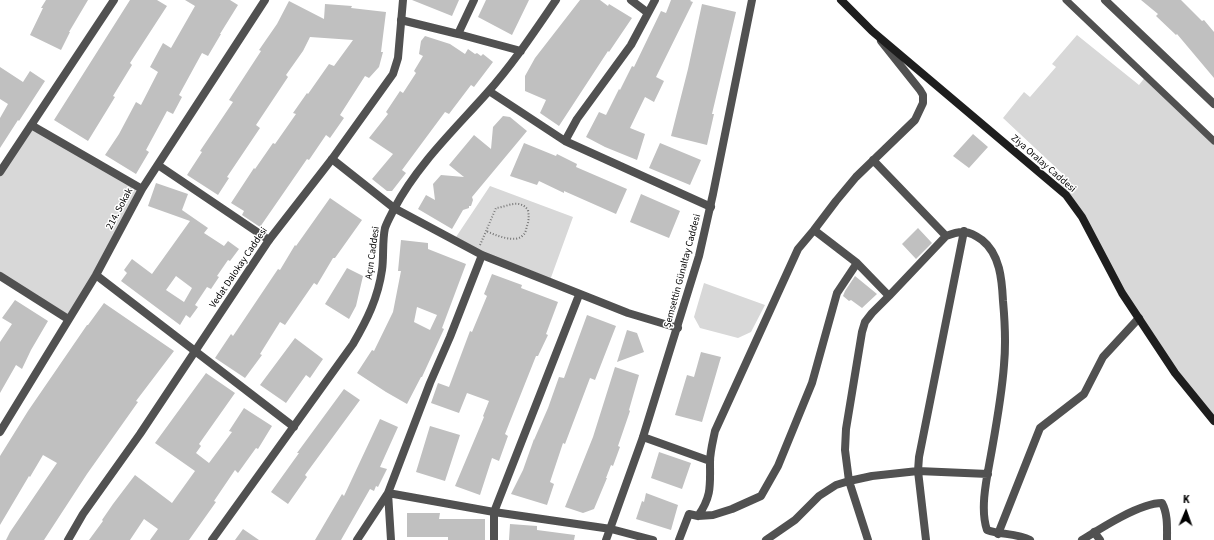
<!DOCTYPE html>
<html>
<head>
<meta charset="utf-8">
<style>
	body { margin:0 }
	#map { position:relative; width:1214px; height:540px; overflow:hidden; background:#fff; font-family:"Source Sans 3",sans-serif }
	canvas { display:block }
	.north { position:absolute; left:1166px; top:492px; width:40px; height:40px; -webkit-text-stroke:3px #fff; paint-order:stroke; rotate:2deg; font-size:11px; font-weight:700; line-height:16px; text-align:center; color:#000 }
	.north::after { content:''; display:block; margin:auto; width:14px; height:18px; background:#000; clip-path:polygon(50% 0,100% 100%,50% 72%,0 100%) }
</style>
</head>
<body>
<div id="map">
<canvas width="1214" height="540"></canvas>
<div class="north">K</div>
</div>
<script>
const ctx = document.querySelector('canvas').getContext('2d');
ctx.lineJoin = 'round';
function fillPath(path, color) {
  ctx.fillStyle = color;
  ctx.fill(path, 'evenodd');
}
function stroke(path, color, width, dash) {
  ctx.strokeStyle = color;
  ctx.lineWidth = width;
  ctx.lineCap = dash ? 'butt' : 'round';
  ctx.setLineDash(dash || []);
  ctx.stroke(path);
}
function drawText(font, color, halo, rows, align = 'center') {
  ctx.font = font + ' "Source Sans 3",sans-serif';
  ctx.lineWidth = 3;
  ctx.setLineDash([]);
  ctx.textBaseline = 'middle';
  ctx.strokeStyle = halo;
  ctx.fillStyle = color;
  for (const [text, x, y, turn = 0] of rows) {
    ctx.save();
    ctx.translate(x, y);
    ctx.rotate((+turn || 0) * Math.PI / 180);
    ctx.textAlign = isNaN(turn) ? turn : align;
    if (halo) ctx.strokeText(text, 0, 0);
    ctx.fillText(text, 0, 0);
    ctx.restore();
  }
}
fillPath(new Path2D(`
	M1077 35 1139 85 1146 76 1214 141V421L1122 293 1082 217 1056 187 1065 176 1003 118 1024 92 1030 97 1056 67 1052 64Z
	M31 125 142 189 68 319 0 276V172Z
	M490 186 573 217 549 283 454 240Z
	M704 283 765 305 751 332 738 338 700 328 694 317Z`), '#d8d8d8');
fillPath(new Path2D(`
	M46 0H88L69 32H70L61 50 30 35 43 8H41Z
	M130 0H157L167 6 130 63 132 65 113 96 115 97 88 141 54 120Z
	M185 0H230L238 5 220 34H221L208 56 202 53 179 95 182 97 173 114 167 111 146 150 149 152 136 174 105 155 119 134 136 102 141 105 158 72 150 67 163 43 171 48 195 6Z
	M412 0H459L452 16Z
	M486 0H529L512 35 478 17Z
	M580 0H600L608 6 609 4 632 18 609 52 608 51 559 126 540 113 546 100 525 91V76L535 58Z
	M671 0H691L690 1 693 2 656 77 664 81 654 102 645 97 630 128 645 134 637 160 605 147 586 137 599 112 606 115 619 89 620 90 632 66 634 67 661 11 666 13Z
	M1141 0H1181L1202 21 1204 20 1214 32V78L1177 34 1176 35 1156 16 1158 14Z
	M289 1 324 19 325 4 352 6 351 8 386 12 381 52H383L379 67 369 78 365 76 340 115 344 118 330 138 326 135 309 160 307 159 260 227 242 215 244 211 231 203 254 168 255 169 273 143 275 144 296 114 293 113 307 93 308 94 329 64 334 66 353 40 310 37 303 51 286 75 288 77 256 125 260 128 227 177 229 178 218 195 187 175 202 152 200 151 233 102 229 100 261 51 259 50 277 24Z
	M702 4 736 12 712 114H714L707 145 671 136 688 69Z
	M425 36 450 44 465 54 468 49 475 54 477 53 481 56 483 54 493 62 474 87 471 85 449 114 445 112 402 170 406 173 392 191H387L372 179 393 154 369 138 388 114 386 112 400 91 403 93 416 73 414 71 423 56 419 54 421 41Z
	M0 67 23 82 30 71 45 81 19 121 18 120 0 148V118L8 104 0 99Z
	M503 116 510 117 527 131 472 197 473 200 471 206H469V208L463 210 452 229 418 209 426 195 435 200 433 184 441 175 464 177 449 165 474 135 491 149 493 127Z
	M973 134 988 147 969 168 953 156Z
	M524 143 556 156 557 154 577 164 576 167 627 189 616 214 564 191V193L539 181 537 185 510 176Z
	M660 143 701 160 690 185 649 168Z
	M156 183 188 194 182 210 208 228 204 233 224 246 228 241 239 249 230 261 228 260 217 276 219 277 211 289 207 287 195 305 198 307 190 318 186 315 180 325 121 281 127 273 124 270 132 259 152 274 190 221 148 206ZM176 276 192 288 184 302 166 290Z
	M641 194 680 211 669 238 630 222Z
	M330 198 362 220 335 258H333L317 285 314 283 285 325 280 322 260 354 262 355 245 378 215 358 231 334 233 336 278 269 280 270 295 245 296 246Z
	M918 228 932 243 916 259 902 244Z
	M401 240 428 243V249L466 264 442 328 444 329 422 377H421L407 404 386 392 357 373 372 350 374 351 393 312 401 271H398ZM417 307 437 315 430 330 414 322Z
	M347 268 363 276 356 306 349 319 325 304Z
	M492 274 522 285 521 288 558 302 546 334 548 335 538 356H536L505 434 508 436 499 461 492 458 480 495 455 486 484 417 483 416 489 401 467 393 459 413 431 403 438 383 449 387 470 331 472 332 487 296 484 294Z
	M855 276 877 294 862 308 851 300 849 301 843 296 845 291Z
	M15 300 48 321 31 350 22 369 16 365 0 393V342L12 324 2 318Z
	M104 303 174 351 136 401 138 402 87 474 44 540H6L10 532 57 463 43 455 30 477 29 476 0 525V456L28 411 87 325H88Z
	M587 315 616 326 595 380 590 378 565 444 563 443 550 482 554 484 547 505 511 494 523 470 534 439V440L548 408 559 377 564 378Z
	M627 330 637 333 644 352 617 362Z
	M295 338 323 359 310 378 306 375 286 403 260 385Z
	M701 352 721 357 702 422 675 415 687 375 694 377Z
	M615 367 639 375 629 410 630 411 618 446 620 447 613 466 611 465 606 478H607L594 509 583 513 565 507 593 437Z
	M206 373 235 393 199 444 201 446 196 453 209 463 232 432 229 431 244 408 272 426 258 449 256 448 238 473 235 470 214 501 216 502 189 540H150L158 529 144 519 130 540H89L103 521 102 520 113 504 135 475 172 503 195 471 155 443Z
	M344 389 360 400 305 475 307 477 288 504 271 492 299 453H297Z
	M380 419 398 427 380 467 387 469 378 487 376 486 374 491 370 489 341 540H315L342 494 344 496Z
	M430 426 460 435 445 481 416 472Z
	M659 452 691 463 682 489 651 478Z
	M646 493 678 505 671 530 636 519 642 501 644 502Z
	M407 513H440L439 519H485V540H448V537H407Z
	M510 524 537 526V530L575 535 574 540H509Z
	M243 529 259 540H235Z`), '#c0c0c0');
stroke(new Path2D(`
	M480 245 496 208C507 207 519 198 528 210 529 216 529 221 527 226 526 229 526 233 523 235 516 244 495 235 486 231`), '#737373', 2, [1, 2]);
stroke(new Path2D(`
	M1066 0 1214 141`), '#515151', 7);
stroke(new Path2D(`
	M631 0 648 13
	M1105 0 1214 104
	M401 20 458 34 521 51
	M458 34 474 0
	M489 91 565 141 711 207
	M31 125 142 189
	M565 141 577 119 631 45 655 0
	M332 159 394 208 482 255 628 313 678 328
	M873 160 946 236
	M158 165 269 240
	M0 172 114 0
	M814 230 857 263 889 296
	M96 275 294 427
	M0 276 68 319
	M0 432 96 275 142 189 265 0
	M643 437 710 461
	M698 516C712 496 710 485 710 462 710 452 713 441 715 431L798 249 814 230 836 201 856 177 915 120 923 103V95L920 90 881 41
	M1094 532 1100 540
	M998 534 1040 428 1084 394 1103 357 1139 318
	M212 540 353 344C367 320 378 298 382 270 384 257 382 242 385 228 387 222 391 215 394 209 417 165 455 129 487 93 513 64 534 32 556 0
	M357 540 388 493 494 512 611 529 653 540
	M391 540 388 493 430 383 450 337 482 255
	M494 540V512L579 295
	M679 540 689 514 698 516 713 515 732 509 761 496 778 466 812 383 837 293 857 263
	M766 540 795 520 819 496 836 485 849 481 872 476 918 471 988 474
	M868 540 849 481 845 450 846 429 862 332 865 322 872 313 889 296 946 236C961 230 968 230 982 240 1000 254 1002 280 1003 301 1005 323 1006 344 1004 365 1002 393 997 421 992 449 988 473 979 507 987 530 1001 535 1017 533 1030 540
	M926 540 918 471 919 457 964 231
	M1082 540C1101 528 1140 503 1162 503 1168 514 1167 528 1167 540`), '#515151', 8);
stroke(new Path2D(`
	M68 540 83 514 140 434 269 240 332 159 393 74 398 58 403 0
	M606 540 643 437 699 256 713 194 752 0`), '#515151', 8);
stroke(new Path2D(`
	M841 0 872 31 1066 195 1082 217 1122 293 1175 373 1214 421`), '#1e1e1e', 8);
drawText('10px', '#000', '#fff', [
	["Ziya Oralay Caddesi",1043,164,41],
	["214. Sokak",120,209,-62],
	["Açın Caddesi",373,253,-82],
	["Vedat Dalokay Caddesi",239,268,-56],
	["Şemsettin Günaltay Caddesi",683,271,-75]
]);
</script>
</body>
</html>
